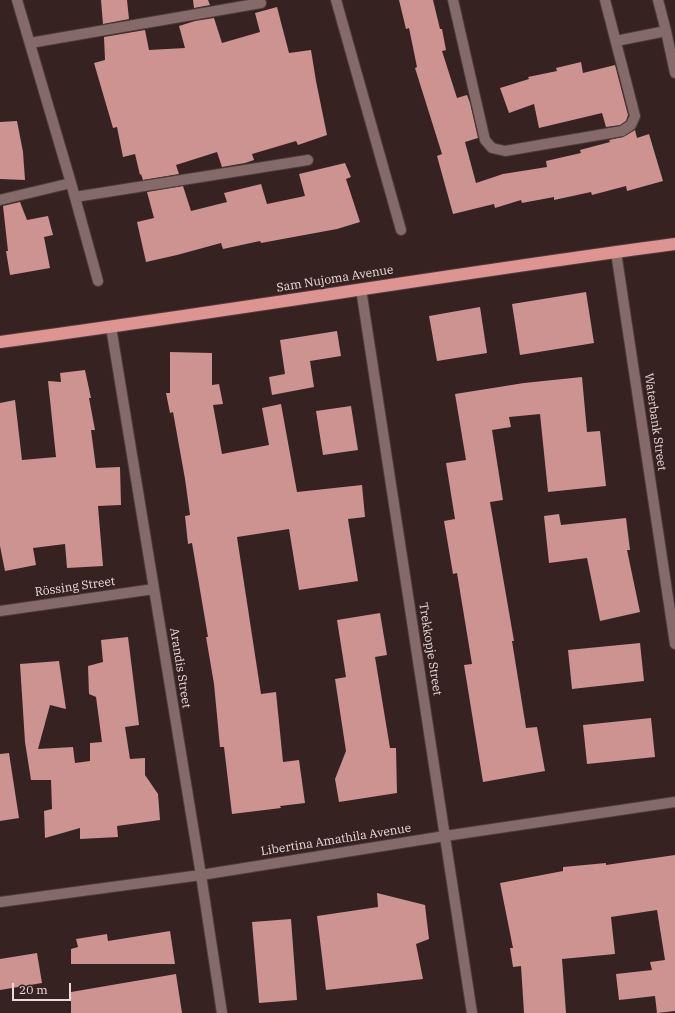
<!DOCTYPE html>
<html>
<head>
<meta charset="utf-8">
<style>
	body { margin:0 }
	#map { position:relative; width:675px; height:1013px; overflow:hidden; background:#362221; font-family:"IBM Plex Serif",serif }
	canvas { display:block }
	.scale { position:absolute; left:12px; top:983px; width:59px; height:18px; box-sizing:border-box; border:2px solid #e9dbda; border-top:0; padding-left:5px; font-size:12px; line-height:14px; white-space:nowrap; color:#e9dbda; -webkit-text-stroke:3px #362221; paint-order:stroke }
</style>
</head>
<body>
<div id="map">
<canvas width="675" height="1013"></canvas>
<div class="scale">20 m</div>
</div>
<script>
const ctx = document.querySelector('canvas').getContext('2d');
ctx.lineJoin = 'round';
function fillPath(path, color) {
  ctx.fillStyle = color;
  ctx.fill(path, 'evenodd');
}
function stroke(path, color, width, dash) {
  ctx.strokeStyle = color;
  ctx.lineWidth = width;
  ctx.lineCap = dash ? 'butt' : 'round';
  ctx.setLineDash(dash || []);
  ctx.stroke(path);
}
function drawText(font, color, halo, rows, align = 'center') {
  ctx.font = font + ' "IBM Plex Serif",serif';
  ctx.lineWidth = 4;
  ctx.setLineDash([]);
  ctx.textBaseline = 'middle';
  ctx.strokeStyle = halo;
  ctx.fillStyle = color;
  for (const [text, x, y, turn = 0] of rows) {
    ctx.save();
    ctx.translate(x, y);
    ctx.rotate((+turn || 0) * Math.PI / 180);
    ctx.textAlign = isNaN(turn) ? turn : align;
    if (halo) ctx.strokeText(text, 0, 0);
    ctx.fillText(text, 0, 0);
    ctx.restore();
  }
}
fillPath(new Path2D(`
	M101 0H127L129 19 103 24Z
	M193 0H208L210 5 194 8Z
	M399 0H433L440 29H442L446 50 442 51 457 98 467 95 470 103 478 138 465 142 476 183 503 174 547 167 546 161 581 153 580 150 610 142 609 140 623 137 635 130 637 138 649 134 663 181 627 191 626 186 592 195 591 192 554 200V197L522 203 521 200 495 208 494 204 453 214 437 156 442 154 415 68 417 67 409 28 406 29Z
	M277 7 289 53 311 50 316 81 327 135 298 145 296 141 252 154 254 160 245 163 222 167 217 152 176 165 179 174 143 180 141 174 140 175 135 154 123 157 117 127 113 128 94 63 105 60 104 37 145 30 149 50 185 48 179 26 195 21 214 18 222 43 260 32 255 13Z
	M581 62 583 73 615 65 628 115 626 121 620 125 606 127 602 113 539 128 534 104 509 113 500 88 529 79 528 77 557 71 556 68Z
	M17 121 23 152 25 180 0 179V122Z
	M345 163 351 177 346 179 360 222 337 229 261 243 260 241 223 249 221 243 177 255 146 262 137 222 154 218 147 192 183 186 191 211 227 202 224 193 261 184 267 204 305 196 299 174Z
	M20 202 27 220 48 216 53 235 44 237 50 268 10 275 6 251H8L3 206Z
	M586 292 594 343 520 355 512 304Z
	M480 307 487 353 437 361 429 316Z
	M337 331 341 356 310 361 314 387 272 395 269 377 285 374 280 340Z
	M170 352 212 353V385L219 384 223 404 213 405 222 454 269 445 262 408 281 404 297 492 362 485 365 517 348 519 358 581 299 590 289 529 237 537 261 694 276 692 283 762 299 760 305 803 280 806 281 808 232 814 224 747H220L214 684 206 637H208L192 543 188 544 185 516 190 515 185 479 173 412 170 413 166 393H170Z
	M85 370 91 398H89L95 430H91L96 468 120 467 121 505 98 506 103 566 67 568 65 544 33 548 36 565 5 571 0 546V403L15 400 22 460 56 457 48 381 61 382 60 373Z
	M582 377 587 432 600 431 606 486 548 492 540 414 509 417 511 427 492 430 503 500 490 502 514 641H512L526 728 537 727 545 771 483 782 464 665 472 664 457 573 453 574 444 521 455 519 446 463 466 460 455 394 524 383Z
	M351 406 358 450 323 455 316 411Z
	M559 514 561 525 626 518 630 550H627L640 612 600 621 587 558 549 563 544 516Z
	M380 613 387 655 375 657 390 748H396L397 793 339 802 335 779 346 751 335 679 346 677 337 620Z
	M128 637 139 725 125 727 130 759 145 758V775L158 794 160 820 117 826 118 837 80 839V828L45 838 44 811 52 809 51 780H31L25 742 20 664 59 661 66 709 50 705 38 749 73 747 75 763 90 761V743L102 742 96 697 89 694 88 666 103 662 101 640Z
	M640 643 644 681 572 689 568 650Z
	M651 718 655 757 587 764 583 725Z
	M9 753 19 818 0 821V754Z
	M675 855V1011L657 1013 655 996 619 1000 616 974 652 970 650 962 665 960 657 910 611 917 615 954 562 959 566 1013H524L521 966 513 967 510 948H513L500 883 563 871V867L606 863V865Z
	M377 893 425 905 429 939 416 944 423 979 326 990 317 916 378 907Z
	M291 919 297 1000 259 1003 252 922Z
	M170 931 175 964H71V949L78 947 76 939 107 934 108 941Z
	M37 953 42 983 0 990V959Z
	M176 974 182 1013H71V992Z`), '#cc9390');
const minor = new Path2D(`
	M17 0 71 183 98 281
	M336 0 401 230
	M453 0 485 140 492 148 505 151 622 131 631 125 635 116 605 0
	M658 0 666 31 675 73
	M616 41 666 31
	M30 43 261 3
	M75 197 308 160
	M0 200 71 183
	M616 252 675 644
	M361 289 472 1013
	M111 327 201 875 222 1013
	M0 611 154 589
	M0 902 201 875 445 836 675 802`);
const highway = new Path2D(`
	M0 342C225 312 450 274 675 244`);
stroke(minor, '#4e3d3c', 12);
stroke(highway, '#4e3d3c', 14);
stroke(minor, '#846b6a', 10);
stroke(highway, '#de9491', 12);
drawText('12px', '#e9dbda', '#362221', [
	["Sam Nujoma Avenue",335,279,-9],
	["Waterbank Street",655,422,82],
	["Rössing Street",75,587,-8],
	["Trekkopje Street",430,649,81],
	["Arandis Street",180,668,81],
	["Libertina Amathila Avenue",336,840,-9]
]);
</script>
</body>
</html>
